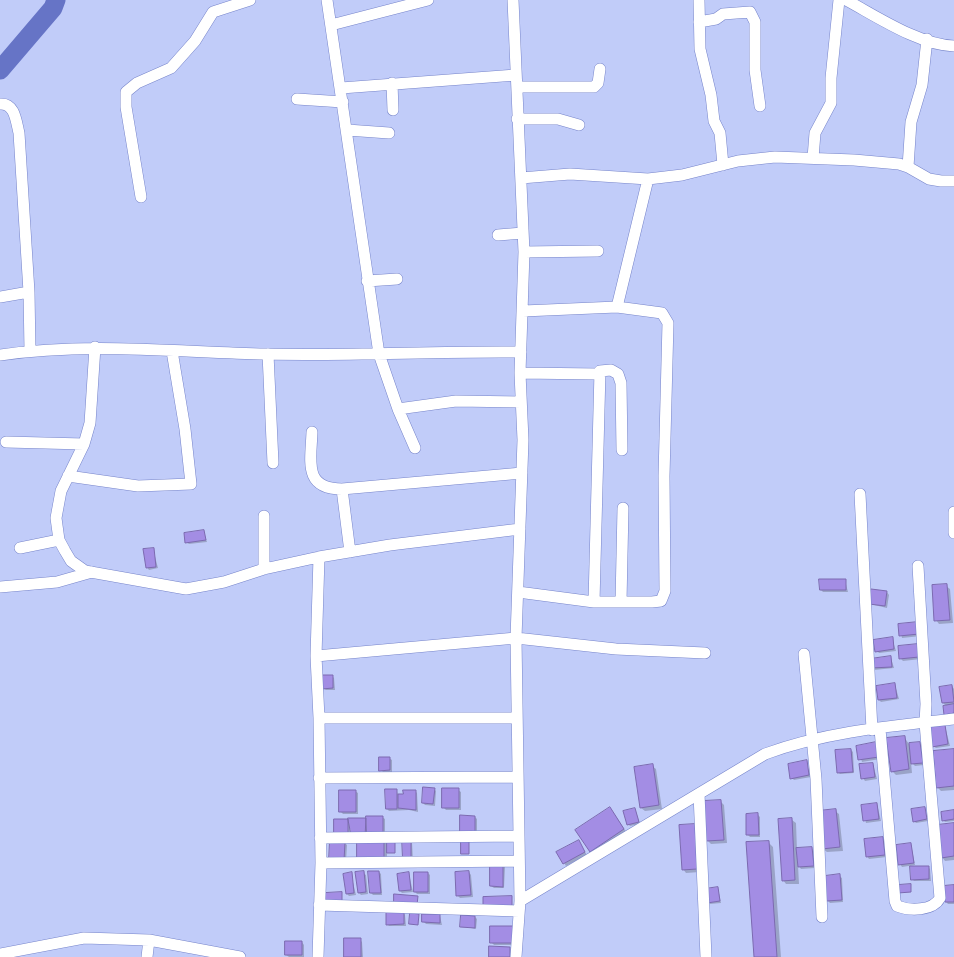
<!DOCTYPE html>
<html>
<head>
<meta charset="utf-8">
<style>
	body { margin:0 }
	canvas { display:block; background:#c1ccf9 }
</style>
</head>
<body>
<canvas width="954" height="957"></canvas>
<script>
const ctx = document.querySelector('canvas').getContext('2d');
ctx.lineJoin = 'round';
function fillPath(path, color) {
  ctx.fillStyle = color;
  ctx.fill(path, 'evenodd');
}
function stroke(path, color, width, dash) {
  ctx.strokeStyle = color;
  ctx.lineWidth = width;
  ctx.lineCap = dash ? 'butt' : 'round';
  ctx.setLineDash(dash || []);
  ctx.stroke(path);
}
fillPath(new Path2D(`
	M204 532 207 542 189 544 186 542Z
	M153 549 158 568 149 570 147 567Z
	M845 580 848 592H823L821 590Z
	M946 586 950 589 953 623 939 624 936 620Z
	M887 592 889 595 887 608 870 604Z
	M899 625 921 636 902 638Z
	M892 638 896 651 879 653 877 651Z
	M917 645 921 659 903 661 901 659Z
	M891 658 894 668 874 670 872 668Z
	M332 676 334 678 335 690H326L323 688Z
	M895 685 899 699 881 702 879 700Z
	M952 686 954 689V713L946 715 947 707 943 703Z
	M945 726 950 746 936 748 933 746Z
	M904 737 909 744 920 743 922 746 924 765 915 766 911 762 912 773 896 775 892 771Z
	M857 747 880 759 862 762Z
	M851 750 853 752 854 773 840 774 838 772Z
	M954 751V790L941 791 937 787Z
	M389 758 392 760V772H383L381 770Z
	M806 762 811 777 794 780 792 778Z
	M873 764 877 779 865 781 863 778Z
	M652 766 656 769 662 809 645 811 641 808Z
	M434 789 436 791 435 806 425 805 423 803Z
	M396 790 399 796 415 791 417 793 418 812 409 810 389 811 387 809Z
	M458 790 461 792V810H446L444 808Z
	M355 791 358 793V814H343L341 812Z
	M720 801 724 805 727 843 711 844 707 840Z
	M877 804 881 821 866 823 862 806Z
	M924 808 928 821 916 823 914 821Z
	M635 809 640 824 630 826 628 824Z
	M835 811 839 814 843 851 827 852 823 849Z
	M954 811V821L945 822 943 820Z
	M613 812 627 833 594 855 591 851Z
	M758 815 760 817V837H750L748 835Z
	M382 817 385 819V838H381L388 845 395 841V853L387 852V864L359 839 353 828H350V836L335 820Z
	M475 817 477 819V834H464Z
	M792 820 796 823 797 850 812 849 814 851 815 868 801 869 798 865 799 884H786L783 880Z
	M954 824V860L945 861 942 857Z
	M681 826 700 872 686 873 683 869Z
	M883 839 885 841 887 857 869 859 867 856Z
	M404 840 412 842 413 861Z
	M578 841 587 855 566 866 558 852Z
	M768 842 773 847 781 957H755Z
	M345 843 347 845 346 862 330 859Z
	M911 844 915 865 902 867 900 864Z
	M502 865 505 867 504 888H494L491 886Z
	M928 867 930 869 931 881H914L912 879Z
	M379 872 381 874 382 895H373L371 893Z
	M469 872 471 875 473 897 460 898 458 896Z
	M357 873H363L366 875 368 894 361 895 359 893Z
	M428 873 430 875V894H417L415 892Z
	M351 874 356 895 349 896 347 894Z
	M409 874 413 892 402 893 400 891Z
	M839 876 842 878 843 902 830 903 828 901Z
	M954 887V904H948L946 902Z
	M718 888 721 903 710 904 708 902Z
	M403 912 405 915 406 926H389L387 924Z
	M440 916 442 925 426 924 424 922Z
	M475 917 477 919 476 929 461 926Z
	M492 927 515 945H494L492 943Z
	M360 940 362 942 363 957H345Z
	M302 942 304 945V957H289L286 955Z`), '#0003');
stroke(new Path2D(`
	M0 70 53 8 56 0`), '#6674c6', 19);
const building = new Path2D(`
	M204 530 206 540 185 543 184 533Z
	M154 548 156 567 146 568 143 549Z
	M819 579H846V590H820Z
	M947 584 950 620 934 621 932 585Z
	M871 589 887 591 885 606 869 604Z
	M918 622 919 634 899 636 898 624Z
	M893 637 894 649 875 652 873 640Z
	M918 644 919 657 899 659 898 646Z
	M891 656 892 667 871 668 870 659Z
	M322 675H333V688L322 689Z
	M895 683 897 698 878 700 876 686Z
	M952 685 954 702 942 703 939 687Z
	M954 704V713L944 715 943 706Z
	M945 725 948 744 932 747 929 727Z
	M905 736 909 769 891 772 886 738Z
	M876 742 879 757 858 760 856 746Z
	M920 742 923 763 911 764 909 743Z
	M851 749 853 772 837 773 835 750Z
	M954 749V786L936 788 933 751Z
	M379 757H390V770L379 771Z
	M807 760 809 775 790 779 788 764Z
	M873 763 875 777 861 779 859 764Z
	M653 764 659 805 640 808 634 767Z
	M423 787 435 788 433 804 422 803Z
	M442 788H459V808H442Z
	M385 789H397V809H386Z
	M339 790H356V812H339Z
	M403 790H416V810L398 808V794H403Z
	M721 800 724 840 706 841 703 801Z
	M877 803 879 819 863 821 861 805Z
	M610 807 624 829 590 852 575 830Z
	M925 807 927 819 913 822 911 809Z
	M635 808 639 822 627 825 623 811Z
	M836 809 840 847 822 849 818 811Z
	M954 810V819L942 821 941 812Z
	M758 813 759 835H746V814Z
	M460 815 475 816V832H460Z
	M366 816H383V836L367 837Z
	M348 818H366L365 837 352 838Z
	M792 818 795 880 782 881 778 819Z
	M334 819H348V834H334Z
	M954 823V856L941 858 937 825Z
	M695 824 697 869 682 870 679 825Z
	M883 837 885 855 866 857 864 839Z
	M357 838 384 839V861H357Z
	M402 838H411V859L403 860Z
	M387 839H395V853H387Z
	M330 840 345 842 344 861 329 860Z
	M579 840 585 852 563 864 556 852Z
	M461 841H469V854H461Z
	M769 841 777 957H754L746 842Z
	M911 843 914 863 898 865 896 845Z
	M812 847 814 866 798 867 796 848Z
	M490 864H503V887L490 886Z
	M910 866H929V879L911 880Z
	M364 871 366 892 358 893 355 872Z
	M368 871H379L381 893H370Z
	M469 871 471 895 456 896 455 872Z
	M352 872 354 893 346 894 343 874Z
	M409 872 411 890 399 891 397 874Z
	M414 872H428V892H414Z
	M840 874 842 900 826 901 825 876Z
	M911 884V892L898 893V885Z
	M954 885V902H945L943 886Z
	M718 887 720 901 707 903 705 889Z
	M342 892V901L325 902V893Z
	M394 894 418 896 417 905 394 903Z
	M512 896V907H483V897Z
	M404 911V924L386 925V912Z
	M410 913 419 914 418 925 409 924Z
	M422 914H440V923L422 922Z
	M461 915 475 916V928L460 927Z
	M490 926H513V943H490Z
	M344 938H361V957H344Z
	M285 941H302V955H285Z
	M489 946 510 947V957H489Z`);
fillPath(building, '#a38de4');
stroke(building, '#7c6ab0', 1);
const minor = new Path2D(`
	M327 0 379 354 398 409 415 448
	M513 0 524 252 520 373 523 440 516 638 520 901
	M699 0 700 49 711 95 714 121 720 133 723 165
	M846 0C876 16 919 45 954 46
	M699 22 716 19 723 14 750 12 755 22V70L760 106
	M331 25 428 0
	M392 83 393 110
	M517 87H594L598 83 600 69
	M341 88 516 75
	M297 99 343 102
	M0 104C15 103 16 121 19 133L29 292 30 351
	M517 119H558L579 125
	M347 130 389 133
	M813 158 815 133 831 103V78L839 0
	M908 167 911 122 922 85 927 39
	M521 178 570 174 648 179
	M141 197 126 107V92L137 83 171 68 195 41 213 12 250 0
	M498 235 523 233
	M524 252 598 251
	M367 281 397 279
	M0 297 29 292
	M523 311 617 307 648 179 682 175 738 161 775 157 854 160 899 164 908 167 929 179 941 181H954
	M95 347 90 423 84 444 61 491 56 518 59 540 65 551 71 561 85 571 186 589 224 582 264 569 319 557 390 545 520 529
	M268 354 273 463
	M0 355C88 342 177 352 266 354 351 356 436 351 521 352
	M520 373 598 374
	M398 409 456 401 521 402
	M312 432C311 461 303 489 342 489L522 473
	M6 442 84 444
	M68 476 138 486 191 484 185 429 172 351
	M342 489 350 552
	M860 494 872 730
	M954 512V533
	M20 548 59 540
	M264 569V516
	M0 587 57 582 92 572
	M518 592 594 602H652L661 601 665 591 664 476 668 323 662 313 617 307
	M594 602 600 371 611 370 618 374 621 383 622 450
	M621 602 623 508
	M804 654 816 779 822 917
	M316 656 516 638 616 649 705 653
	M319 718H516
	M880 729 895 901 897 906C910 911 933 911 940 898L925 723 926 704 918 566
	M319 778 518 777
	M699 794 706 957
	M320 838 519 836
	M321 863 519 861
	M319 905 519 911
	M0 954 84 938 149 940 240 957
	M147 957 149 940
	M318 957 321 863 319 718 316 656 319 557
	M516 957 520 901 765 754C824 732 891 726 954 719`);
stroke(minor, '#7684ca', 12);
stroke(minor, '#fff', 11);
</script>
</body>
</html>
